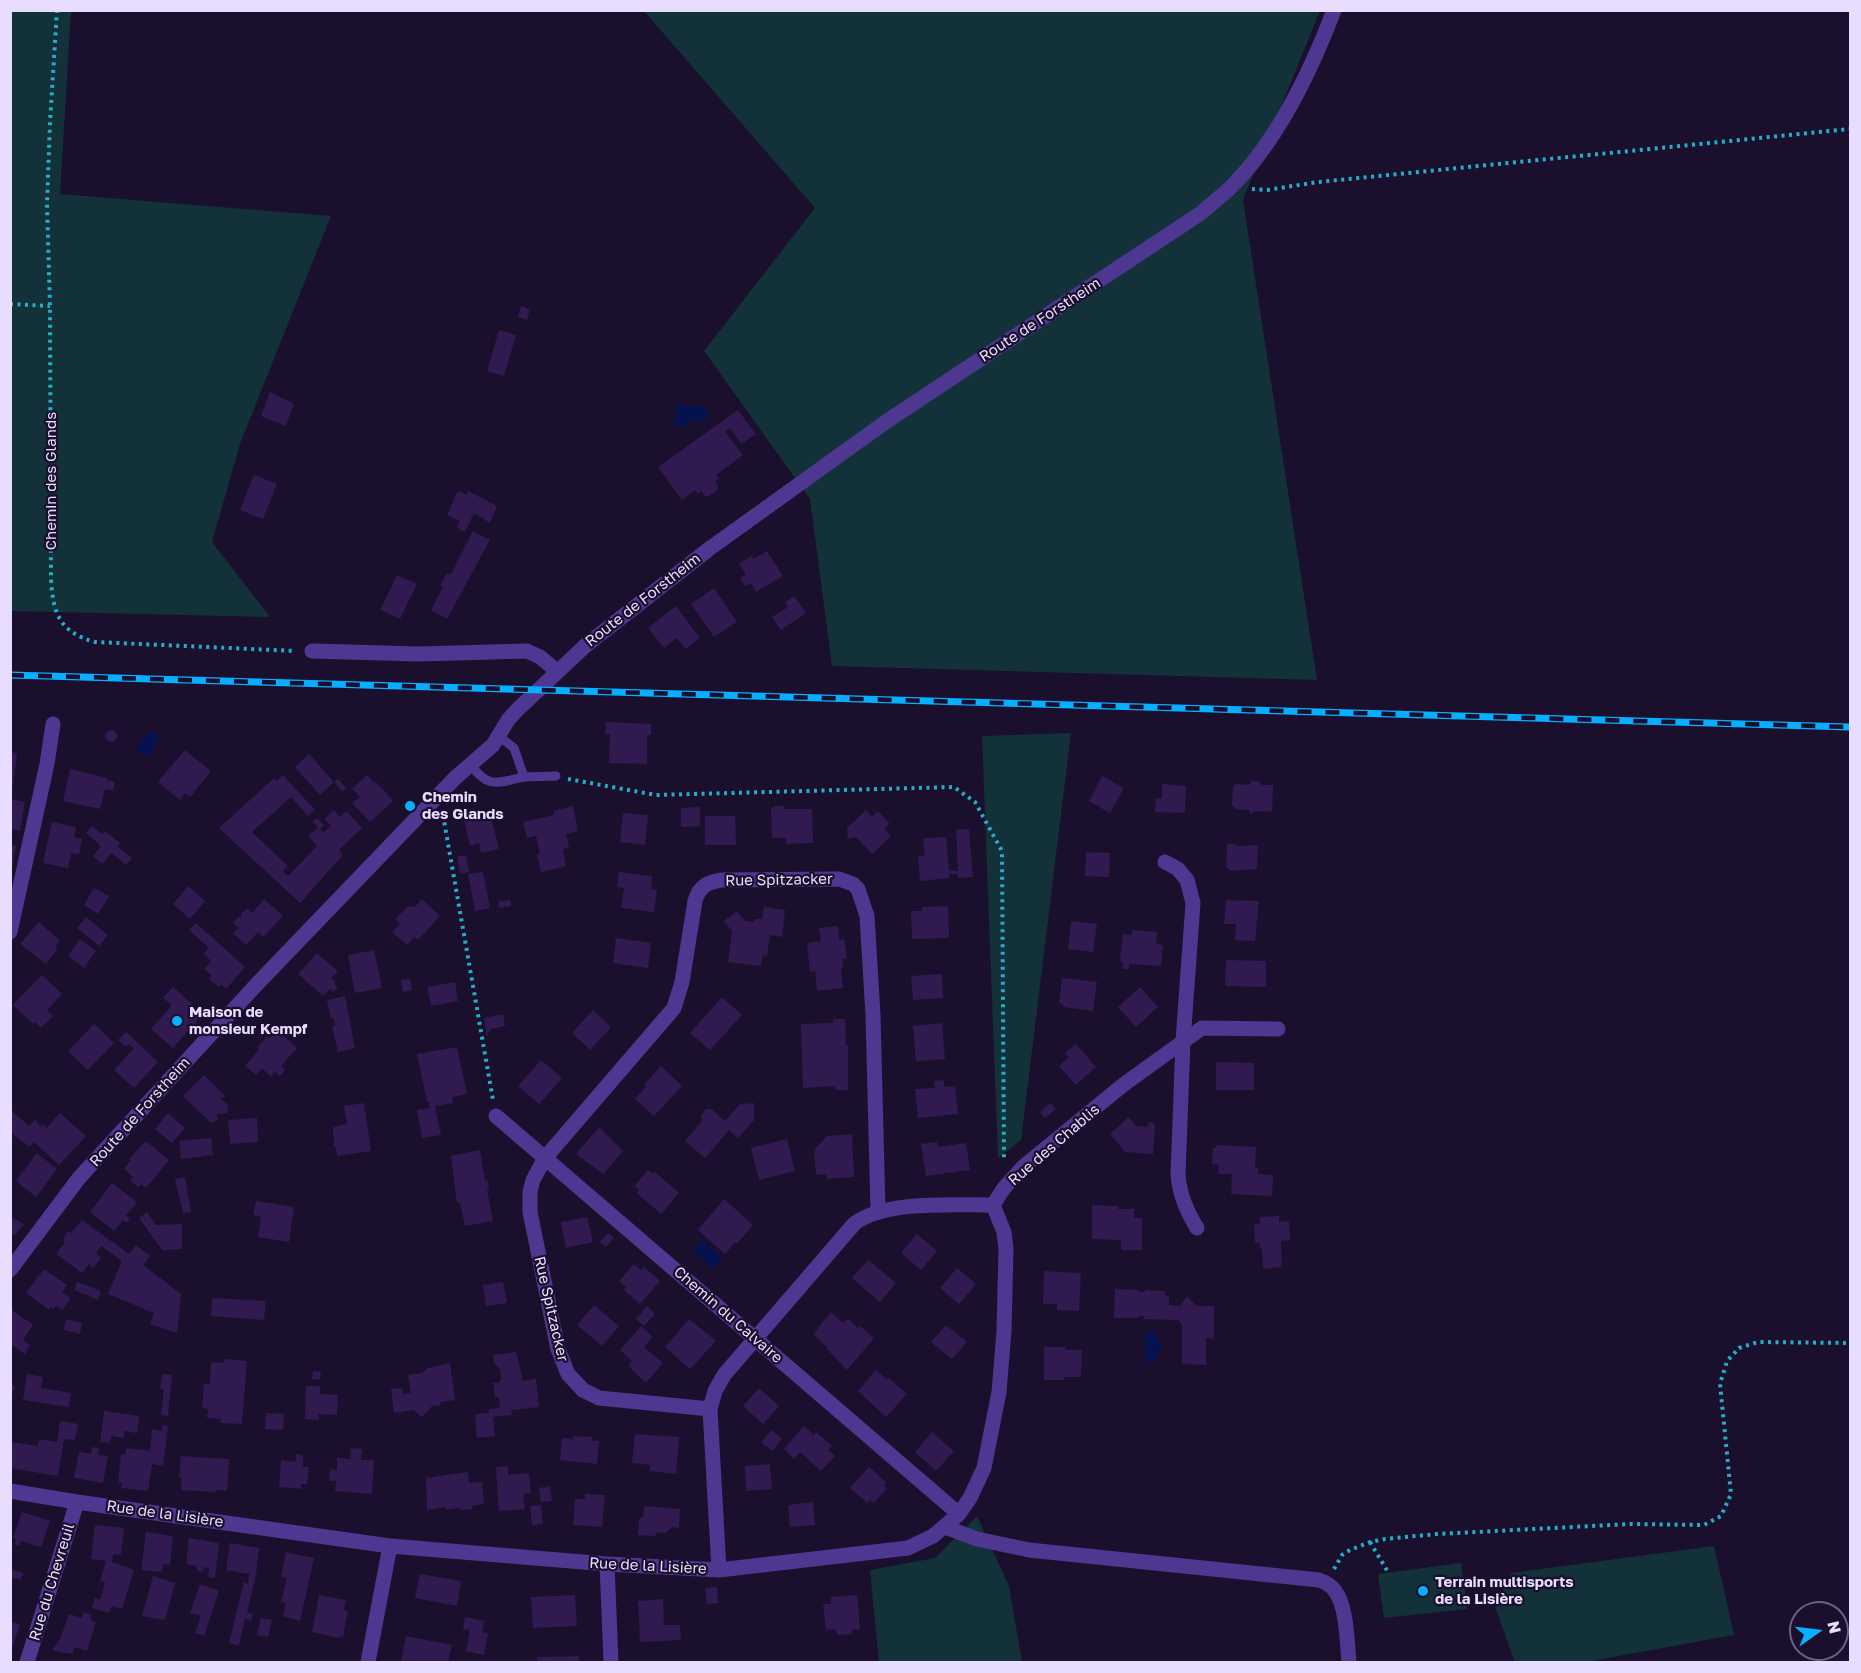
<!DOCTYPE html>
<html>
<head>
<meta charset="utf-8">
<style>
	body { margin:0 }
	#map { position:relative; width:1861px; height:1673px; overflow:hidden; background:#1b0f2e; font-family:"Golos Text",sans-serif }
	canvas { display:block }
	.frame { position:absolute; inset:0; border:12px solid #e8dcff; pointer-events:none }
	.north { position:absolute; left:1789px; top:1601px; width:60px; height:60px; box-sizing:border-box; background:#1b0f2e; border:2px solid #6d6182; border-radius:50%; rotate:76deg; font-size:16px; font-weight:700; line-height:24px; text-align:center; color:#e8dcff }
	.north::after { content:''; display:block; margin:auto; width:21px; height:27px; background:#08afff; clip-path:polygon(50% 0,100% 100%,50% 72%,0 100%) }
</style>
</head>
<body>
<div id="map">
<canvas width="1861" height="1673"></canvas>
<div class="frame"></div>
<div class="north">N</div>
</div>
<script>
const ctx = document.querySelector('canvas').getContext('2d');
ctx.lineJoin = 'round';
function fillPath(path, color) {
  ctx.fillStyle = color;
  ctx.fill(path, 'evenodd');
}
function stroke(path, color, width, dash) {
  ctx.strokeStyle = color;
  ctx.lineWidth = width;
  ctx.lineCap = dash ? 'butt' : 'round';
  ctx.setLineDash(dash || []);
  ctx.stroke(path);
}
function drawText(font, color, halo, rows, align = 'center') {
  ctx.font = font + ' "Golos Text",sans-serif';
  ctx.lineWidth = 4.5;
  ctx.setLineDash([]);
  ctx.textBaseline = 'middle';
  ctx.strokeStyle = halo;
  ctx.fillStyle = color;
  for (const [text, x, y, turn = 0] of rows) {
    ctx.save();
    ctx.translate(x, y);
    ctx.rotate((+turn || 0) * Math.PI / 180);
    ctx.textAlign = isNaN(turn) ? turn : align;
    if (halo) ctx.strokeText(text, 0, 0);
    ctx.fillText(text, 0, 0);
    ctx.restore();
  }
}
fillPath(new Path2D(`
	M11 10 71 11 60 194 331 216 240 444 212 542 270 617 11 611Z
	M644 11H1320L1243 200 1317 680 832 666 810 499 704 351 815 208Z
	M1071 733 1021 1140 998 1158 982 736Z
	M977 1516 1009 1586 1022 1662H879L870 1570 935 1558Z
	M1714 1546 1734 1635 1586 1662H1515L1495 1607 1511 1573Z
	M1461 1563 1467 1609 1384 1618 1378 1574Z`), '#123138');
fillPath(new Path2D(`
	M677 403 708 408 705 423 690 420 688 427 674 425Z
	M150 731 158 735 159 739 153 747 152 754 143 755 137 750 136 747Z
	M702 1240 722 1258 713 1269 693 1251Z
	M1150 1331 1157 1334 1159 1343 1163 1346 1158 1352 1157 1359 1151 1363 1145 1360V1335Z`), '#061150');
fillPath(new Path2D(`
	M521 306 530 309 527 320 518 317Z
	M499 330 516 335 504 376 487 371Z
	M270 392 294 404 286 426 261 416Z
	M738 410 756 434 741 444 730 428 725 431 743 455 716 475 719 478 715 481 718 485 717 490 709 496H704L702 491 698 494 695 490 682 500 658 467Z
	M254 475 277 484 263 519 240 510Z
	M458 491 467 495 468 491 497 506 490 523 474 513 465 532 457 528 460 521 447 515Z
	M473 531 490 540 447 619 431 610 443 587 440 586 447 573 451 574Z
	M767 551 783 576 756 592 751 583 745 586 740 578 746 575 739 563 752 556 754 559Z
	M397 575 417 584 400 619 380 610Z
	M714 588 737 622 714 637 691 604Z
	M794 596 806 613 781 630 772 617 788 607 785 602Z
	M676 606 700 638 686 649 677 638 664 648 648 628Z
	M606 722 651 724V735H647V764L609 763 610 734H605Z
	M105 736a6 6 0 1 1 12 0a6 6 0 1 1-12 0Z
	M185 750 211 771 190 797 185 793 180 800 158 782Z
	M10 752 17 753 13 786 10 785Z
	M309 754 334 782 338 779 346 788 342 792 334 782 320 795 295 767Z
	M70 769 107 778V780L115 782 113 791 105 789 100 809 63 801Z
	M283 775 315 810 308 816 291 797 252 832 288 866 283 872 288 876 317 846 308 836 318 827 313 822 317 818 324 825 320 829 323 833 331 826 324 819 334 810 340 817 346 811 362 828 339 850 343 855 300 903 219 828 274 778 277 781Z
	M367 775 374 783 376 782 393 801 370 822 352 803 360 797 352 789Z
	M1102 776 1124 788 1110 813 1089 801Z
	M1252 781H1258L1262 785H1273L1272 812 1257 811 1250 814 1249 810 1236 809 1232 805 1233 787 1236 784 1249 785Z
	M1162 784 1186 786 1185 813 1155 812 1156 798 1162 799Z
	M10 799 25 802 20 831 10 829Z
	M573 806 578 831 566 834 569 848 563 849 566 866 541 872 537 854H540L536 836 527 838 523 822 554 815 553 811Z
	M774 806H785L784 809H812L813 843 786 844V838H772L771 809Z
	M700 807V826L681 827V808Z
	M866 810 872 817 878 811 890 824 884 829 891 836 872 854 856 837 848 839 847 828Z
	M490 813 499 849 481 853 479 843 470 846 464 820Z
	M623 813 648 815 645 845 620 842Z
	M705 816H735L736 845H705Z
	M52 822 76 827 74 837 82 839 79 854 71 853 68 868 43 863Z
	M92 826 102 834 105 831 120 843 117 846 132 858 126 865 111 853 102 864 93 856 101 846 86 833Z
	M969 829 973 877 958 878V874H949L950 878 920 881 918 857 925 856 923 838 946 837 949 870 958 871 956 830Z
	M1227 844H1236V846L1258 845 1257 869 1229 871V868H1226Z
	M10 845 16 846 12 868H10Z
	M1086 852 1110 853 1109 877 1085 876Z
	M466 855 469 872 460 874 457 857Z
	M483 872 490 908 475 911 468 874Z
	M619 872 652 876 651 889 657 890 654 912 621 908 624 888 617 887Z
	M188 886 205 901 190 919 173 904Z
	M94 888 109 896 98 914 84 905Z
	M264 899 283 916 263 937 258 932 246 945 233 933 239 928 233 923 239 916 242 918 241 914 247 908 252 913Z
	M422 899 440 916 418 940 414 937 407 945 392 932 400 924 395 919 408 906 415 907Z
	M510 900 511 906 499 908 498 902Z
	M1226 900 1259 901 1255 941 1235 940 1236 924H1224Z
	M948 906 949 938 912 939 911 911H922V907Z
	M764 907 785 910 782 937 770 935 767 956 763 955 761 966 728 962 732 931 724 921 737 911 745 921 754 922 755 919H762Z
	M86 917 108 935 99 946 77 928Z
	M1071 921 1097 924 1093 952 1068 949Z
	M39 922 60 941 55 947 57 950 46 964 20 944Z
	M196 923 245 967 226 989 221 984 219 987 209 979 212 976 204 969 211 961 204 954 209 948 189 930Z
	M838 926 839 940 844 939 847 958 842 959 843 968 841 969 843 988 817 991 815 971 810 972 807 943 821 941 819 928Z
	M1132 930 1157 932 1156 944 1163 945 1161 966 1130 964 1129 969H1122L1123 962 1120 961 1123 934 1132 935Z
	M616 938 651 943 648 968 613 963Z
	M80 939 96 951 84 968 68 956Z
	M374 950 382 988 355 993 348 955Z
	M317 953 338 971 331 978 336 982 334 984 338 987 333 992 330 989 323 996 298 974Z
	M1226 960 1266 961V987L1225 986Z
	M942 974 943 998 913 1000 911 976Z
	M42 975 62 994 47 1010 53 1016 41 1028 35 1022 33 1024 13 1005Z
	M1062 978 1097 982 1093 1011 1063 1007V1004L1059 1003Z
	M410 979 412 990 403 992 401 980Z
	M455 982 458 1001 431 1006 427 987Z
	M173 987 203 1014 173 1048 151 1029 172 1005 163 998Z
	M1140 987 1158 1007 1136 1027 1118 1007Z
	M345 996 355 1048 338 1052 332 1026H335L334 1018H331L327 1000Z
	M722 997 742 1015 710 1050 690 1033Z
	M593 1010 611 1027 590 1050 572 1033Z
	M503 1014 505 1026 491 1029 487 1036 484 1018Z
	M833 1019H845L846 1045H848V1090H836L835 1086 803 1088 801 1024 833 1023Z
	M942 1023 945 1059 916 1061 913 1026Z
	M94 1024 114 1043 88 1070 68 1051Z
	M277 1030 297 1048 281 1066 285 1070 280 1076 275 1072 271 1077 262 1068 256 1075 245 1066 259 1050 257 1048 267 1036 269 1038Z
	M126 1032 158 1062 134 1088 114 1070 134 1048 129 1044 126 1047 118 1040Z
	M1076 1044 1096 1067 1076 1085 1059 1066 1069 1057 1065 1053Z
	M457 1047 467 1094 452 1097 453 1103 435 1106 441 1135 422 1138 417 1110 430 1108 429 1102H427L417 1054Z
	M541 1060 562 1078 539 1104 518 1086Z
	M1216 1062 1254 1063V1090H1216Z
	M661 1066 682 1086 654 1116 635 1099 646 1087 644 1085Z
	M204 1075 225 1096 221 1099 228 1105 227 1113 217 1114 218 1119 211 1123 183 1096Z
	M944 1080V1087L955 1086 958 1114 918 1118 915 1089 935 1088 934 1081Z
	M364 1103 371 1151 337 1156 336 1147H334L333 1127 347 1124 344 1106Z
	M754 1103V1120L738 1138 729 1130 705 1158 685 1141 702 1121 701 1115 706 1109H711L725 1121 740 1104Z
	M1050 1103 1056 1109 1045 1118 1040 1112Z
	M10 1109 29 1126 35 1120 41 1127 43 1124 47 1128 60 1113 86 1136 59 1165 34 1142 30 1147 10 1132Z
	M168 1113 185 1128 172 1143 155 1129Z
	M1129 1117 1136 1126 1147 1127 1150 1122 1155 1124 1153 1154 1125 1152 1110 1134Z
	M257 1118 258 1142 230 1144 228 1120Z
	M599 1127 623 1151 603 1174 576 1154Z
	M852 1134 854 1177 827 1179V1174L816 1175 814 1150 827 1136Z
	M211 1138 213 1155 181 1159 179 1141Z
	M787 1139 795 1171 759 1180 751 1148Z
	M146 1141 169 1160 146 1188 141 1184 138 1187 130 1180 133 1177 124 1169 131 1160 129 1159Z
	M937 1142 938 1147 966 1143 970 1170 926 1176 921 1144Z
	M1216 1145 1256 1147 1255 1168H1258V1174L1273 1175 1272 1196 1231 1194 1232 1174H1218L1219 1165 1212 1164 1213 1148H1216Z
	M480 1150 485 1181 488 1180 489 1189H487L493 1221 465 1226 460 1203H457L451 1156Z
	M37 1153 57 1169 36 1197 16 1181Z
	M648 1170 653 1174 655 1172 679 1193 661 1214 637 1193 639 1190 634 1186Z
	M185 1177 191 1212 183 1213 175 1179Z
	M112 1183 137 1202 126 1216 130 1218 127 1223 123 1220 114 1231 90 1212Z
	M724 1199 753 1225 737 1244 735 1242 725 1254 698 1230Z
	M256 1201 294 1207 289 1242 258 1237 261 1217 253 1215Z
	M1092 1205 1118 1206V1209H1134V1218H1142V1250H1121V1240L1092 1239Z
	M147 1212 156 1225 182 1224V1249L162 1250 139 1218Z
	M1279 1216V1222L1289 1221 1290 1240 1281 1241 1282 1267 1263 1269 1262 1249H1260V1243H1255L1254 1225 1260 1224V1217Z
	M10 1217 24 1224 14 1236 10 1235Z
	M587 1217 593 1242 566 1248 561 1222Z
	M82 1220 129 1254 136 1245 150 1256 143 1265 181 1294 177 1333 150 1324 154 1313 108 1294 122 1261 101 1246 96 1254 101 1258 93 1268 89 1264 82 1273 56 1254 65 1242 63 1240 66 1233 69 1231 71 1233Z
	M608 1233 614 1238 606 1247 600 1242Z
	M917 1234 937 1251 921 1270 901 1253Z
	M868 1260 896 1283 880 1302 852 1278Z
	M634 1264 641 1270 644 1267 660 1281 640 1304 624 1290 626 1287 619 1281Z
	M957 1268 976 1284 959 1304 940 1288Z
	M44 1269 67 1285 62 1292 71 1298 62 1310 56 1305 54 1309 51 1307 49 1310 26 1293Z
	M1044 1271 1081 1273 1079 1311 1057 1310V1304H1043Z
	M77 1282 101 1291 98 1300 74 1290Z
	M503 1282 507 1303 486 1306 483 1285Z
	M1115 1289 1139 1290V1292H1145V1290L1165 1291V1296H1169V1305L1180 1306 1187 1296 1196 1306H1214V1339L1206 1338V1365L1182 1364V1325L1178 1320 1144 1319V1316H1138V1318H1114Z
	M212 1298 266 1301 264 1320 211 1316Z
	M594 1305 619 1326 602 1346 577 1325Z
	M647 1306 655 1314 644 1326 636 1319Z
	M12 1310 33 1325 23 1340 30 1345 25 1354 10 1344V1313Z
	M831 1312 843 1323 848 1319 858 1328 860 1326 874 1338 847 1370 827 1349 828 1348 813 1334Z
	M66 1319 82 1323 80 1334 64 1330Z
	M689 1319 716 1341 690 1369 665 1347Z
	M946 1325 967 1342 952 1359 931 1342Z
	M641 1326 653 1337 644 1347 663 1363 646 1383 628 1366 632 1361 620 1350Z
	M1044 1347H1065V1350H1082L1081 1377H1064V1380H1044Z
	M516 1352 523 1381 536 1379 539 1407 511 1410 512 1415 493 1417 495 1436 477 1438 475 1414 489 1413V1409L500 1408 499 1397H495L493 1383H499L501 1379 500 1369 494 1363 493 1355Z
	M225 1359 247 1361 242 1424 220 1423 221 1419 207 1418 208 1409 202 1408 204 1384H210L211 1362 224 1363Z
	M450 1363 455 1400 440 1402 441 1405 432 1406 422 1417 413 1410 394 1413 391 1389 402 1388 403 1394 411 1393 408 1375 422 1373 428 1368Z
	M876 1370 887 1380 889 1378 907 1394 886 1417 858 1391Z
	M313 1371 321 1372 320 1379H312Z
	M27 1374 43 1377 41 1388 71 1393 69 1407 23 1400Z
	M162 1374 172 1375 168 1416 161 1415 164 1389H160Z
	M10 1385 15 1386 11 1398H10Z
	M306 1386H320V1394L338 1395 337 1415 319 1414 318 1420 305 1419Z
	M759 1388 779 1406 763 1424 743 1406Z
	M104 1411 139 1416 137 1433 124 1431V1438L111 1436 110 1443 100 1442Z
	M266 1413 284 1414 283 1430 265 1429Z
	M60 1421 78 1424 75 1440 64 1439 58 1476 10 1468V1442L38 1446 39 1439 57 1442Z
	M162 1425 168 1426 163 1466 152 1464 148 1491 121 1488 122 1483H118L121 1454 125 1455 126 1448 150 1451 152 1429 162 1431Z
	M804 1426 814 1435 816 1432 832 1446 828 1450 835 1456 821 1471 800 1452 794 1459 784 1449Z
	M771 1430 782 1439 772 1451 761 1442Z
	M932 1432 954 1451 936 1471 915 1452Z
	M635 1434 679 1437 676 1474 650 1471V1465L632 1463Z
	M573 1436 592 1437V1441H599L597 1464 560 1460 562 1438 573 1439Z
	M92 1447 99 1448 98 1455 108 1456 103 1483 74 1478 79 1452 91 1454Z
	M351 1448 362 1449 361 1460H374L372 1494 335 1491 336 1481H329L330 1469 337 1470V1458L350 1459Z
	M296 1454 303 1455V1467H309L307 1484H301V1489L279 1487 281 1460 296 1462Z
	M181 1456 229 1459 227 1491 216 1490V1492L181 1490 182 1478 179 1477Z
	M770 1464 772 1489 746 1491 745 1466Z
	M508 1466V1475L529 1473 531 1493 523 1494 525 1509 499 1511 496 1467Z
	M869 1467 886 1482 884 1485 887 1488 874 1503 870 1500 867 1503 850 1488Z
	M468 1472 469 1483 482 1482 484 1504 472 1506V1509L460 1510 459 1508 446 1510V1507L427 1510 426 1478Z
	M550 1486 552 1501 541 1502 539 1488Z
	M585 1494 605 1495 602 1527 573 1525 575 1499H585Z
	M813 1502 815 1525 790 1527 788 1505Z
	M541 1505 543 1524 532 1525 530 1506Z
	M644 1506 680 1509 679 1528 672 1527 665 1533 656 1532V1536L638 1535 639 1519 643 1516Z
	M22 1512 50 1521 41 1547 21 1541 19 1546 15 1544 16 1539 13 1538Z
	M95 1525 124 1528 121 1555 113 1554 112 1562 134 1570 122 1609 112 1606 109 1613 92 1608 95 1598 100 1600 105 1582 100 1581 106 1561 91 1559Z
	M146 1532 173 1536 170 1565 163 1564 162 1572 141 1570Z
	M189 1538 219 1543 215 1578 208 1577 209 1568 204 1567 203 1572 197 1571V1566L186 1564Z
	M230 1543 259 1548 256 1575 247 1612 253 1614 251 1620 245 1619 239 1646 229 1643 244 1582 248 1584 249 1574 226 1570Z
	M286 1552 314 1558 300 1621 283 1616 286 1603 281 1602 287 1578 281 1577Z
	M10 1569 23 1573 21 1580 10 1577Z
	M420 1574 461 1581 457 1606 415 1598Z
	M153 1576 175 1583 165 1620 142 1616Z
	M200 1584 219 1591 204 1636 195 1633 201 1616 190 1613Z
	M717 1587 718 1603 707 1604 705 1588Z
	M319 1595 346 1600 344 1611H348L343 1637 339 1636V1638L312 1632Z
	M575 1595 577 1626 533 1628 531 1597Z
	M857 1595 860 1629 851 1630 852 1634 837 1635V1631H834V1629L826 1630 823 1604H831V1597Z
	M663 1599 664 1625H680L681 1640 640 1642 638 1601Z
	M84 1612 92 1615 90 1620 96 1622 87 1651 75 1647 73 1654 54 1651 53 1649 60 1639 69 1614 82 1618Z
	M465 1617 484 1621 482 1632 488 1633 484 1655 466 1651 470 1630 463 1629Z
	M261 1618 272 1620 268 1637 257 1635Z
	M10 1621 20 1625 11 1651H10Z
	M406 1636 452 1645 448 1662H401Z
	M579 1656V1662H537V1657Z`), '#311a50');
stroke(new Path2D(`
	M57 10 50 122 47 204 50 306 51 579C53 613 59 632 95 642L296 651
	M1252 189 1267 190 1318 182 1850 129
	M10 304 50 306
	M568 779 656 795 954 787 975 802 1002 851 1004 1161
	M443 815 493 1100
	M1370 1542 1388 1572
	M1334 1569 1342 1555 1350 1550 1370 1542 1385 1539 1437 1534 1631 1524 1704 1525 1721 1516 1731 1494 1720 1384 1727 1361 1739 1348 1758 1342 1850 1343`), '#26aec9', 4, [3, 4.5]);
stroke(new Path2D(`
	M471 765C489 790 498 782 524 777L514 748 500 737
	M524 777 556 776`), '#4e3790', 9);
stroke(new Path2D(`
	M312 651 419 654 527 651 540 657 557 671
	M1165 862 1178 869 1187 880 1193 903 1183 1041 1178 1175C1180 1195 1186 1210 1197 1228
	M10 932 47 764 53 724
	M496 1116 959 1514
	M710 1409 599 1398 583 1390 568 1374 558 1349 530 1212V1192L533 1180 545 1158 674 1008 682 982 695 901C699 886 708 882 722 880L839 879 853 884 858 889 867 916 873 1015 878 1211
	M10 1491 77 1502 390 1546 607 1564 719 1570 908 1548 933 1536 959 1514 970 1498 984 1468 999 1392 1004 1331 1006 1249 1004 1232 993 1205
	M945 1527 977 1539 1029 1550 1319 1580C1325 1582 1331 1585 1335 1591 1347 1606 1347 1643 1349 1662
	M607 1564 611 1662
	M719 1570 710 1409 715 1391 724 1375 854 1224C884 1200 955 1205 993 1205L1004 1188 1023 1167 1123 1085 1202 1028 1278 1029
	M27 1662 77 1502
	M368 1662 390 1546`), '#4e3790', 15);
stroke(new Path2D(`
	M10 1270 79 1178 257 984 455 778 493 745 508 720 517 710 585 646 709 549 887 421 1201 213C1210 205 1220 197 1229 189 1276 143 1311 71 1334 10`), '#4e3790', 15);
const rail = new Path2D(`
	M10 675 1850 727`);
stroke(rail, '#08afff', 7);
stroke(rail, '#1b0f2e', 4.5, [14]);
for (const [x, y, r, color] of [
	[410,806,6,"#08afff"],
	[177,1021,6,"#08afff"],
	[1423,1591,6,"#08afff"]
]) {
  const dot = new Path2D();
  dot.arc(x, y, r, 0, 2 * Math.PI);
  ctx.fillStyle = color;
  ctx.fill(dot);
  stroke(dot, '#1b0f2e', 2);
}
drawText('15px', '#e8dcff', '#1b0f2e', [
	["Route de Forstheim",1040,320,-33],
	["Chemin des Glands",51,481,-90],
	["Route de Forstheim",643,600,-38],
	["Rue Spitzacker",779,880,-1],
	["Route de Forstheim",140,1112,-48],
	["Rue des Chablis",1054,1145,-41],
	["Rue Spitzacker",551,1309,77],
	["Chemin du Calvaire",728,1315,41],
	["Rue de la Lisière",165,1514,8],
	["Rue de la Lisière",648,1566,3],
	["Rue du Chevreuil",52,1582,-73]
]);
drawText('bold 15px', '#e8dcff', '#1b0f2e', [
	["Chemin",422,797],
	["des Glands",422,814],
	["Maison de",189,1012],
	["monsieur Kempf",189,1029],
	["Terrain multisports",1435,1582],
	["de la Lisière",1435,1599]
], 'left');
</script>
</body>
</html>
